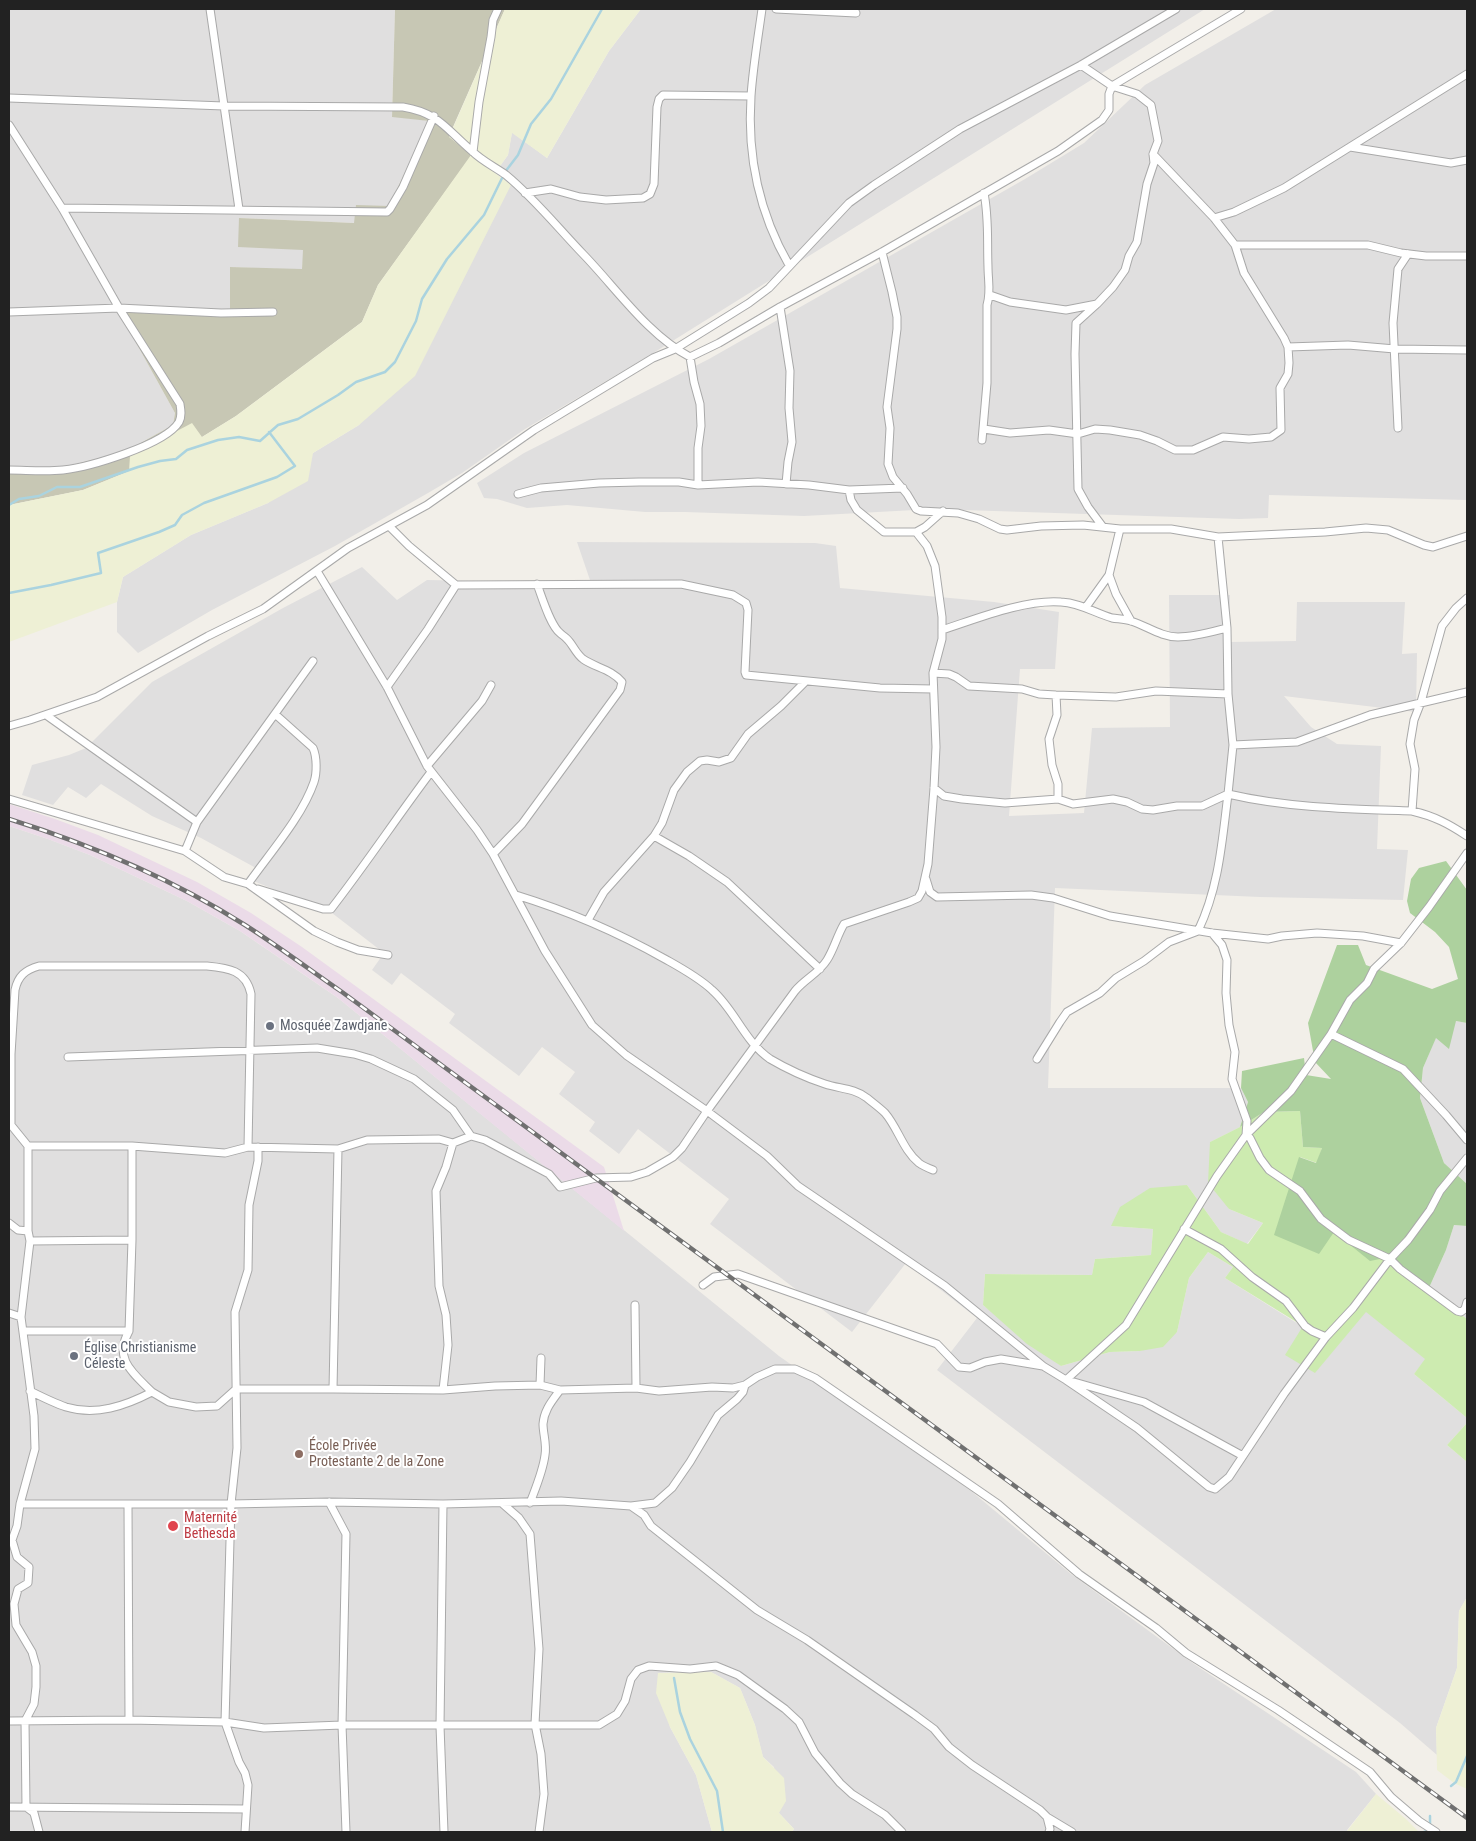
<!DOCTYPE html>
<html>
<head>
<meta charset="utf-8">
<style>
	body { margin:0 }
	#map { position:relative; width:1476px; height:1841px; overflow:hidden; background:#f2efe9; font-family:"Roboto Condensed",sans-serif }
	canvas { display:block }
	.frame { position:absolute; inset:0; border:10px solid #222; pointer-events:none }
</style>
</head>
<body>
<div id="map">
<canvas width="1476" height="1841"></canvas>
<div class="frame"></div>
</div>
<script>
const ctx = document.querySelector('canvas').getContext('2d');
ctx.lineJoin = 'round';
function fillPath(path, color) {
  ctx.fillStyle = color;
  ctx.fill(path, 'evenodd');
}
function stroke(path, color, width, dash) {
  ctx.strokeStyle = color;
  ctx.lineWidth = width;
  ctx.lineCap = dash ? 'butt' : 'round';
  ctx.setLineDash(dash || []);
  ctx.stroke(path);
}
function drawText(font, color, halo, rows, align = 'center') {
  ctx.font = font + ' "Roboto Condensed",sans-serif';
  ctx.lineWidth = 4;
  ctx.setLineDash([]);
  ctx.textBaseline = 'middle';
  ctx.strokeStyle = halo;
  ctx.fillStyle = color;
  for (const [text, x, y, turn = 0] of rows) {
    ctx.save();
    ctx.translate(x, y);
    ctx.rotate((+turn || 0) * Math.PI / 180);
    ctx.textAlign = isNaN(turn) ? turn : align;
    if (halo) ctx.strokeText(text, 0, 0);
    ctx.fillText(text, 0, 0);
    ctx.restore();
  }
}
fillPath(new Path2D(`
	M9 9H395L392 116 430 121 388 207 355 223 239 218 304 250 302 270 230 267V317L119 312 175 413 173 425 126 451 64 467 9 468Z
	M641 9H1205L650 355 525 429 462 473 428 493 335 546 212 610 138 653 117 632V602L123 577 191 535 268 503 313 453 359 425 510 185 495 173 508 155 512 132 547 158 609 51Z
	M1276 9H1467V500L1269 495 1268 518 1239 519 933 509 804 516 685 512H645L567 505 527 508 497 499 484 498 477 483 524 453 709 359 1025 179 1084 143 1145 85Z
	M577 542 815 543 836 546 840 588 994 602 1059 612 1055 669H1020L1009 816 1084 813 1092 728 1170 727 1169 595H1230V642L1296 641 1297 602H1405L1402 654 1417 653 1416 712 1284 696 1311 727 1337 744 1381 746 1377 849 1408 850 1403 900 1260 897 1055 888 1048 1088H1241L1248 1102 1240 1127 1210 1142 1229 1209 1263 1223 1247 1244 1221 1232 1187 1185 1112 1226 1153 1229 1151 1255 1095 1259 1092 1275 985 1274 983 1305 1061 1366 1110 1352 1140 1351 1177 1332 1189 1278 1208 1252 1233 1267 1225 1278 1303 1327 1315 1372 1366 1311 1426 1359 1414 1374 1467 1418V1423L1447 1445 1467 1462V1597L1459 1611 1457 1668 1436 1728 1437 1755 1400 1723 937 1370 977 1318 906 1263 852 1332 710 1224 729 1199 638 1129 619 1154 589 1131 595 1122 559 1094 575 1072 542 1047 519 1076 449 1023 455 1014 401 973 392 985 372 970 384 953 332 913 246 878 256 868 201 838 152 816 101 784 86 798 68 787 53 805 22 795 32 765 69 755 86 748 152 682 283 608 362 567 397 600 427 580 591 583Z
	M9 826 48 839 90 855 187 901 240 931 338 998 779 1356 971 1491 1071 1574 1194 1664 1356 1772 1376 1794 1347 1830 1349 1832H792L794 1829 779 1813 774 1767 763 1757 755 1725 740 1688 711 1672 658 1673 670 1727 696 1775 712 1832H9Z
	M1456 1021 1467 1023V1184L1444 1163 1420 1098 1423 1068 1436 1037Z
	M1454 1225 1467 1226V1319L1428 1290 1446 1250Z`), '#e0dfdf');
fillPath(new Path2D(`
	M9 804 55 819 98 835 197 882 251 913 302 947 604 1167 624 1231 338 998 290 965 240 931 187 901 90 855 48 839 9 826Z`), '#ebdbe8');
fillPath(new Path2D(`
	M395 9H505L449 136 472 155 378 285 362 322 236 416 202 437 130 456V471L83 490 9 505V468L64 467 126 451 173 425 175 413 119 312 230 317V267L302 269 303 250 238 247 239 218 354 223 356 205 389 206 429 121 392 117Z`), '#c7c7b4');
fillPath(new Path2D(`
	M505 9H641L609 51 547 158 512 133 508 155 495 173 511 185 415 376 359 425 313 453 308 481 268 503 191 535 123 577 117 602 9 642V505L83 490 129 471 130 456 192 423 202 437 236 416 362 322 378 285 471 155 449 137Z
	M1467 1597V1789L1454 1783 1437 1770 1436 1728 1457 1668 1459 1611Z
	M711 1672 740 1688 755 1725 763 1757 784 1778 786 1801 779 1813 794 1829 792 1832H712L696 1775 670 1727 656 1693 658 1673Z
	M1376 1794 1406 1819 1419 1832H1349L1347 1831Z`), '#eef0d5');
fillPath(new Path2D(`
	M1300 1111 1303 1147 1322 1148 1317 1163 1300 1157 1333 1231 1385 1258 1467 1319V1418L1414 1374 1425 1359 1366 1312 1315 1373 1285 1355 1303 1326 1225 1278 1233 1267 1208 1252 1189 1278 1177 1332 1163 1347 1140 1351 1110 1352 1061 1366 1027 1344 983 1305 985 1274 1092 1275 1095 1259 1151 1255 1153 1229 1111 1226 1120 1207 1150 1188 1187 1185 1221 1232 1248 1244 1263 1223 1229 1209 1208 1183 1210 1142 1240 1127 1264 1112Z
	M1467 1423V1462L1447 1445Z`), '#cdebb0');
fillPath(new Path2D(`
	M1446 861 1467 890V1023L1456 1021 1449 1049 1436 1038 1423 1068 1420 1098 1444 1163 1467 1184 1466 1205 1467 1207V1226L1454 1225 1446 1250 1428 1290 1385 1258 1370 1261 1334 1232 1319 1254 1274 1235 1299 1157 1316 1163 1322 1148 1303 1147 1300 1111 1264 1112 1240 1127 1248 1102 1241 1088 1242 1071 1304 1058 1306 1075 1331 1079 1315 1062 1308 1023 1337 945H1358L1366 965 1432 989 1458 979 1449 947 1435 932 1410 913 1407 901 1411 879 1419 868Z`), '#add19e');
stroke(new Path2D(`
	M9 505 19 499 39 496 57 487H80L138 467 160 461 176 459 187 450 218 440 239 437 260 441 278 425 298 419 338 395 356 382 385 372 395 362 416 321 422 299 447 259 484 215 505 172 518 155 531 124 551 99 602 9
	M9 593 51 585 101 573 98 553 159 532 175 525 182 515 204 503 277 477 295 466 269 432
	M674 1678 680 1712 690 1739 717 1791 723 1832
	M1451 1786 1456 1782 1467 1756
	M1424 1832 1430 1830V1816`), '#aad3df', 2.5);
const street = new Path2D(`
	M210 9 239 209
	M762 9C758 38 753 67 751 96 747 157 759 213 789 265
	M776 9 856 13
	M1081 65 1112 86 1137 94 1151 105 1158 141 1153 154 1154 163 1147 184 1137 242 1129 256 1125 270 1113 287 1097 304 1076 323 1075 354 1078 489 1088 507 1103 527
	M9 98 224 106 403 107C439 113 446 129 472 151 482 161 495 167 506 175 534 198 558 228 583 254 616 288 648 335 690 357L719 343 780 307 882 252 1058 151 1102 120 1109 110V94L1112 86 1241 9
	M9 125 62 208 119 308 180 404C181 410 182 416 179 422 165 445 89 467 63 470 45 472 26 470 9 470
	M1350 147 1451 163 1467 160
	M473 152 479 102 491 37 493 20 498 9
	M525 193 551 189 580 197 606 200 643 198 650 194 654 184 657 107 659 99 663 95 751 96
	M62 208 387 212 390 209 403 187 434 116
	M1214 218 1234 212 1284 188 1467 74
	M1235 245H1368L1401 253 1426 256H1467
	M882 252 892 292 897 317V329L887 407 890 428 888 464 893 477 907 494 916 509 921 511 958 513 979 519 1000 529 1007 530 1041 526 1083 525 1120 529H1171L1218 537 1325 532 1366 528 1388 530 1424 545 1433 547 1467 536
	M990 295 1010 302 1066 310 1097 304
	M780 307 790 371 789 408 792 442 788 462 786 484
	M9 312 119 308 221 313 273 312
	M1288 347 1348 345 1395 349 1467 350
	M690 357 694 382 700 404 701 426 698 448V485
	M1398 428 1393 323 1398 269 1408 254
	M984 429 1010 433 1049 430 1078 434 1095 429 1110 430 1140 435 1157 441 1175 450H1193L1223 437 1249 439 1271 437 1281 430 1280 388 1288 374 1289 363 1288 347 1284 338 1244 273 1235 245 1214 218 1153 154
	M982 440 987 383V305C991 292 988 280 988 267 987 240 989 219 984 193
	M849 490 851 500 857 510 884 532H916L925 527 943 511
	M518 494 541 488 599 483 639 482H679L698 485 758 482 809 485 849 490 903 488
	M389 526 409 546 456 585 681 584 733 595 746 603 748 610 745 672 746 675 880 688 933 689
	M1218 537 1227 628
	M317 571 387 687 427 766 477 830 493 854 545 951 592 1025 626 1055 707 1111 767 1156 798 1186 945 1286 1043 1366
	M1109 575 1116 594 1131 621
	M1086 607 1109 575 1120 529
	M942 630C976 619 1025 599 1061 602 1080 603 1095 613 1112 618 1118 619 1125 619 1131 621 1147 626 1161 637 1178 637 1194 637 1211 632 1227 628L1228 694 1233 745 1228 794C1288 808 1350 809 1412 811 1434 816 1449 824 1467 836
	M933 673 949 674 956 677 969 686 1022 689 1039 694 1056 695 1116 697 1156 691 1228 694
	M387 687 428 629 456 585
	M1056 695 1057 715 1049 739 1052 765 1058 784V799
	M46 715 197 822
	M9 726 30 720 97 697 208 636 263 609 348 548 427 505 534 430 653 358 675 349 749 303 769 288 849 203 874 185 960 129 1081 65 1176 9
	M1233 745 1297 742 1370 715 1467 692
	M427 766 482 701 491 685
	M934 788 944 796 962 799 1005 803 1058 799 1073 804 1113 799 1127 802 1142 809 1153 810 1177 806H1202L1228 794
	M9 799 185 851 224 877 248 884 314 931 337 942 358 950 388 955
	M1412 811 1415 769 1410 744 1414 720 1421 702 1442 626 1456 608 1467 598
	M654 836 689 856 727 882 820 969
	M185 851 197 822 313 661
	M1467 853 1429 907 1401 943 1374 969 1367 983 1350 1000 1331 1034 1403 1069 1446 1115 1467 1140
	M493 854 522 824 620 690 622 682C611 669 596 668 583 659 575 653 573 644 566 638 564 636 562 635 560 633 550 625 542 597 537 584
	M926 879 930 892 937 897 1031 895 1053 898 1110 916 1212 933 1268 939 1282 936 1317 933 1363 936 1401 943
	M248 884C269 854 302 817 314 782 317 773 317 757 313 748L275 714
	M258 889 323 909H331C366 864 397 817 431 772
	M516 895C568 911 617 932 665 959 681 968 698 977 712 990 735 1010 744 1041 770 1059 787 1069 807 1078 825 1084 840 1089 854 1088 867 1098 873 1103 880 1108 885 1113 898 1128 903 1150 919 1163 923 1166 928 1168 933 1170
	M588 920 604 892 654 836 662 823 674 790 687 772 700 761 707 760 719 762 731 758 748 734 781 706 805 682
	M1331 1034 1291 1091 1246 1135 1250 1138 1260 1158 1269 1170 1300 1191 1321 1219 1349 1240 1390 1259 1400 1269 1457 1311 1461 1312 1465 1309 1467 1302
	M68 1057 317 1048 354 1054 371 1059 414 1079 453 1110 471 1136
	M1037 1059 1060 1022 1067 1012 1100 993 1116 978 1144 961 1169 942 1198 931C1219 887 1222 842 1228 794
	M28 1146H132L225 1153 248 1147 338 1149 367 1140 439 1139 453 1143 471 1136 485 1140 549 1174 560 1187 596 1178 631 1177 647 1172 673 1157 682 1148 707 1111 795 991C805 979 819 973 827 960 834 949 837 936 844 924L909 902 918 898 922 891 928 864 934 788 936 747 933 673 942 639V617L935 566 927 546 916 532
	M132 1146V1240L129 1331C113 1359 133 1373 152 1392
	M9 1223 18 1230 28 1231
	M1184 1229 1221 1249 1252 1277 1286 1301 1305 1326 1312 1331 1326 1337
	M30 1241 132 1240
	M703 1285 714 1277 738 1274 937 1344 959 1367 970 1368 985 1362 1001 1359 1043 1366 1066 1380 1137 1428 1209 1487 1215 1489 1229 1477 1284 1394 1326 1337 1353 1308 1390 1259 1408 1240 1430 1210 1440 1191 1467 1158
	M635 1305 636 1388
	M9 1313 21 1317
	M23 1331H129
	M1066 1380 1126 1325 1217 1176 1246 1135 1247 1121 1232 1079 1235 1052 1229 1025 1226 993 1227 960 1222 945 1212 933
	M1074 1382 1144 1402 1243 1456
	M540 1385 541 1358
	M333 1389 338 1149
	M443 1390 448 1345 446 1315 439 1286 436 1191 446 1167 453 1143
	M30 1391C42 1397 54 1403 66 1407 96 1416 125 1406 152 1392L169 1402 196 1407 217 1406 236 1389H333L443 1390 495 1386 540 1385 560 1390 636 1388 659 1391 712 1387 733 1388 745 1385 757 1377 775 1369H795L815 1378 998 1504 1079 1574 1156 1628 1186 1653 1278 1710 1370 1772 1391 1797 1419 1821 1436 1832
	M329 1502 346 1534 342 1725 346 1832
	M530 1503C536 1487 543 1471 545 1455 547 1444 543 1434 543 1424 544 1410 552 1401 560 1390
	M20 1504H231L329 1502 443 1504 561 1501 631 1506 644 1515 651 1526 757 1610 807 1640 915 1715 934 1729 949 1747 972 1765 1040 1810 1047 1817 1072 1832
	M128 1504 129 1720
	M443 1504 440 1726 444 1832
	M503 1504 519 1518 530 1534 539 1649 535 1724 541 1754 544 1794 539 1832
	M631 1506 655 1503 672 1488 690 1462 718 1415 737 1399 743 1392 745 1385
	M9 1721 129 1720 225 1722 264 1728 342 1725H599L617 1714 625 1701 631 1679 638 1670 649 1666 690 1669 716 1666 738 1675 785 1709 799 1722 815 1753 840 1783 852 1794 885 1815 902 1832
	M9 1807 246 1809
	M1047 1817 1050 1829 1049 1832
	M39 1832 34 1813 26 1807 25 1721 34 1704 36 1687V1666L32 1652 16 1625 14 1604 18 1589 28 1583 29 1567 17 1557 12 1540 17 1526 20 1504 35 1449 34 1416 21 1317 30 1241 28 1231V1146L11 1125V1054L15 990C18 976 25 970 39 966H207C228 968 246 970 251 994L248 1147
	M245 1832 248 1785 245 1773 239 1762 225 1722 231 1504 237 1448 235 1312 248 1270 249 1205 258 1161V1147`);
stroke(street, '#a9a9a9', 9);
stroke(street, '#fff', 7);
const rail = new Path2D(`
	M9 819C89 844 174 880 245 925 278 946 310 970 342 992L1467 1818`);
stroke(rail, '#707070', 4.5);
stroke(rail, '#fff', 2.5, [8]);
for (const [x, y, r, color] of [
	[270,1026,5,"#6b7280"],
	[74,1356,5,"#6b7280"],
	[299,1454,5,"#8d6e63"],
	[173,1526,6,"#e0444e"]
]) {
  const dot = new Path2D();
  dot.arc(x, y, r, 0, 2 * Math.PI);
  ctx.fillStyle = color;
  ctx.fill(dot);
  stroke(dot, '#fff', 2);
}
drawText('14px', '#5b616d', '#fff', [
	["Mosquée Zawdjane",280,1026],
	["Église Christianisme",84,1348],
	["Céleste",84,1364]
], 'left');
drawText('14px', '#785e54', '#fff', [
	["École Privée",309,1446],
	["Protestante 2 de la Zone",309,1462]
], 'left');
drawText('14px', '#be3a42', '#fff', [
	["Maternité",184,1518],
	["Bethesda",184,1534]
], 'left');
</script>
</body>
</html>
